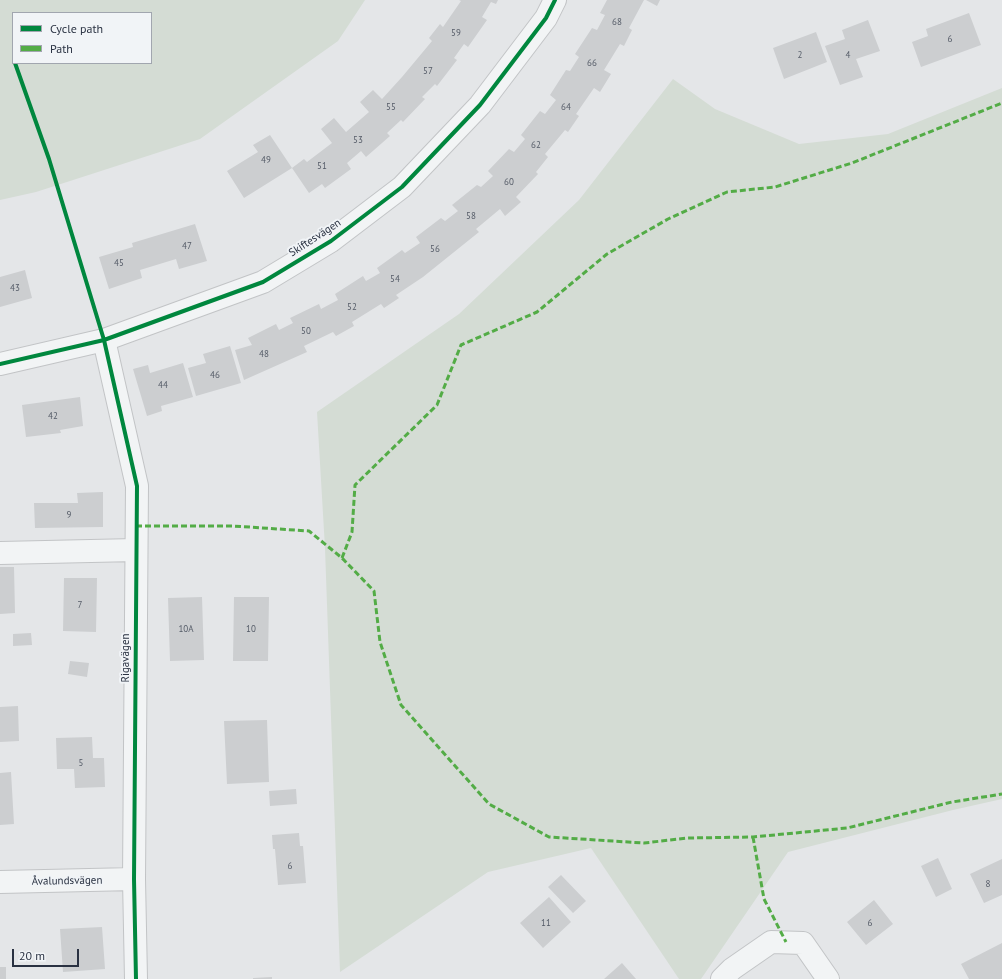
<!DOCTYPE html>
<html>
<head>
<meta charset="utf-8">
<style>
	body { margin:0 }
	#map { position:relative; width:1002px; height:979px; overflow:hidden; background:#e4e6e8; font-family:"PT Sans",sans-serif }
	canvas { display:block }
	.legend { position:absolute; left:12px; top:12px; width:140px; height:52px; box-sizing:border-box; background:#f1f4f7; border:1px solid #a1a6af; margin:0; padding:5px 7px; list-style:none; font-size:12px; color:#2a3242 }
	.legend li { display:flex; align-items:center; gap:8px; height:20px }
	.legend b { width:20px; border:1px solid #a1a6af }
	.scale { position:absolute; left:12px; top:949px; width:67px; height:18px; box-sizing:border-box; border:2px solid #2a3242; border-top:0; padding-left:5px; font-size:12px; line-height:14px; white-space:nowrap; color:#2a3242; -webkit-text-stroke:3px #f1f4f7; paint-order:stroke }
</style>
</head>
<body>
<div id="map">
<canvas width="1002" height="979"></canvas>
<ul class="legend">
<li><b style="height:5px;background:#00873e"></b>Cycle path</li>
<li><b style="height:5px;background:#53ac46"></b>Path</li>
</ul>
<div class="scale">20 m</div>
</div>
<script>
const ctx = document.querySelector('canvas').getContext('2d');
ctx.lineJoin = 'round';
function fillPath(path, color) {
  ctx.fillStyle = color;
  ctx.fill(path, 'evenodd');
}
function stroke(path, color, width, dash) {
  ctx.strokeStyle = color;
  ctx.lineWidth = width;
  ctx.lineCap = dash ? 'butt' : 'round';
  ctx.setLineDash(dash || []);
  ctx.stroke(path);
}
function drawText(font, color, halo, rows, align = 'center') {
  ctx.font = font + ' "PT Sans",sans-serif';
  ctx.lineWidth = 4;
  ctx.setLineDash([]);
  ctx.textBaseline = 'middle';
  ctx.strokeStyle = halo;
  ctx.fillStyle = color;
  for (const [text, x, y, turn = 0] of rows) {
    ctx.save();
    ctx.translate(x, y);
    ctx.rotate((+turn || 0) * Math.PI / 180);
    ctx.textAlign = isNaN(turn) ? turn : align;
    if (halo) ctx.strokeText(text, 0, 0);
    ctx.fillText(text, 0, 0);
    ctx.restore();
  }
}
fillPath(new Path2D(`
	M0 0H365L338 41 200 139 36 192 0 200ZM13 13H151V63H13Z
	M673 79 715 109 799 144 888 134 1002 88V799L953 810 788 852 701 979H679L591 848 488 872 340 972 325 548 317 412 459 314 579 200Z`), '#d4dcd4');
fillPath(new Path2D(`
	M459 0H498L496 4 491 2 482 17 487 20 468 47 464 44 454 58 457 60 437 86 435 84 422 97 425 99 403 122 401 120 387 133 390 136 366 157 361 151 347 163 351 169 325 188 322 184 309 193 292 168 304 159 307 162 332 143 321 129 334 118 346 132 369 112 360 102 373 90 382 99 402 77 432 41 429 38 440 24 443 27 461 1Z
	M607 0H644L629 28 632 30 624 46 620 44 604 70 611 74 600 92 594 88 576 114 579 116 568 132 565 130 545 154 548 157 536 172 538 174 516 197 521 202 505 216 500 209 476 229 479 232 423 277 396 295 399 298 384 308 381 304 352 322 354 326 336 336 333 332 304 346 307 352 244 380 235 350 252 345 248 338 276 324 279 330 293 323 290 318 319 304 321 309 338 300 335 294 363 276 366 281 380 273 377 268 402 250 405 253 420 243 416 237 441 218 445 221 458 211 452 205 477 185 481 187 493 176 488 171 509 149 514 152 525 139 521 135 540 111 545 114 556 100 550 95 566 70 570 71 579 57 575 54 592 28 597 30 605 15 600 13Z
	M646 0H660L657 6Z
	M969 13 981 45 921 67 912 42 928 36 926 29Z
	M868 20 880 51 856 59 863 77 840 85 825 46 845 39 842 30Z
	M816 32 827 62 784 79 773 48Z
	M270 135 292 168 244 198 227 171 258 152 253 145Z
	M195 224 207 261 179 269 176 259 140 270 142 278 109 289 99 257 133 247 132 243Z
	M25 270 32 298 0 307V277Z
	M230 346 241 383 196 396 188 368 206 363 203 354Z
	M183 363 193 397 161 406 162 411 147 416 133 369 148 365 150 373Z
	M80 397 83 426 60 430 61 433 26 437 22 405Z
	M103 492V527L35 528 34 503H78L77 493Z
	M0 567H14L15 613 0 614Z
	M64 578H97L96 632 63 631Z
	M202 597 204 660 170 661 168 598Z
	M234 597H269L268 661H233Z
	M31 633 32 645 13 646V634Z
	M70 661 89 663 87 677 68 674Z
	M18 706 19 741 0 742V707Z
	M267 720 269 782 227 784 224 721Z
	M92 737 93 758H104L105 787 75 788 74 769H57L56 738Z
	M11 772 14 824 0 825V773Z
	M296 789 297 804 270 806 269 791Z
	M299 833 300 846H303L306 883 278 885 275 849H273L272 835Z
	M938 858 952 889 936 897 921 866Z
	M1002 859V895L984 903 970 874Z
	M561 875 586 901 573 913 548 887Z
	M549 897 571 922 543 948 520 923Z
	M874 900 893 924 866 945 847 922Z
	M102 927 105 969 63 972 60 929Z
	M1002 943V979H969L961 964Z
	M622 963 636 979H604Z
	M0 967H6V979H0Z
	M272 977V979H253V978Z`), '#ccced0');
const minor = new Path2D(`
	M104 340 137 486 134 879 136 979
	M0 364 104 340 263 282 331 241 402 187 480 105 546 18 555 0
	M0 553 136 550
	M0 882 134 879
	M722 979 732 969 771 942 803 943 828 979`);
stroke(minor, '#c2c4c6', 24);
stroke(minor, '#f2f4f5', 22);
stroke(new Path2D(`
	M136 526H233L309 531 342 558 374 591 380 642 401 705 489 804 549 837 644 843 688 838 753 837 847 828 952 802 1002 794
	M342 558 352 532 355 485 437 405 461 345 537 312 607 254 668 219 727 192 775 187 852 163 1002 103
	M753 837 764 899 786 942`), '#53ac46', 3, [6, 3]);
stroke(new Path2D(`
	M15 63 49 159 104 340 137 486 134 879 136 979
	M0 364 104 340 263 282 331 241 402 187 480 105 546 18 555 0`), '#00873e', 4);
drawText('9px', '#535a66', null, [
	["68",617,22],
	["59",456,33],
	["6",950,39],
	["2",800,55],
	["4",848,55],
	["66",592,63],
	["57",428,71],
	["55",391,107],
	["64",566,107],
	["53",358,140],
	["62",536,145],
	["49",266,160],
	["51",322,166],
	["60",509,182],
	["58",471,216],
	["47",187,246],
	["56",435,249],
	["45",119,263],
	["54",395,279],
	["43",15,288],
	["52",352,307],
	["50",306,331],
	["48",264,354],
	["46",215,375],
	["44",163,385],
	["42",53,416],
	["9",69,515],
	["7",80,605],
	["10A",186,629],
	["10",251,629],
	["5",81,763],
	["6",290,866],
	["8",988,884],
	["11",546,923],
	["6",870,923]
]);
drawText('11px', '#2a3242', '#f1f4f7', [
	["Skiftesvägen",315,238,-33],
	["Rigavägen",126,658,-90],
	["Åvalundsvägen",67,881,-1]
]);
</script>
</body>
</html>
